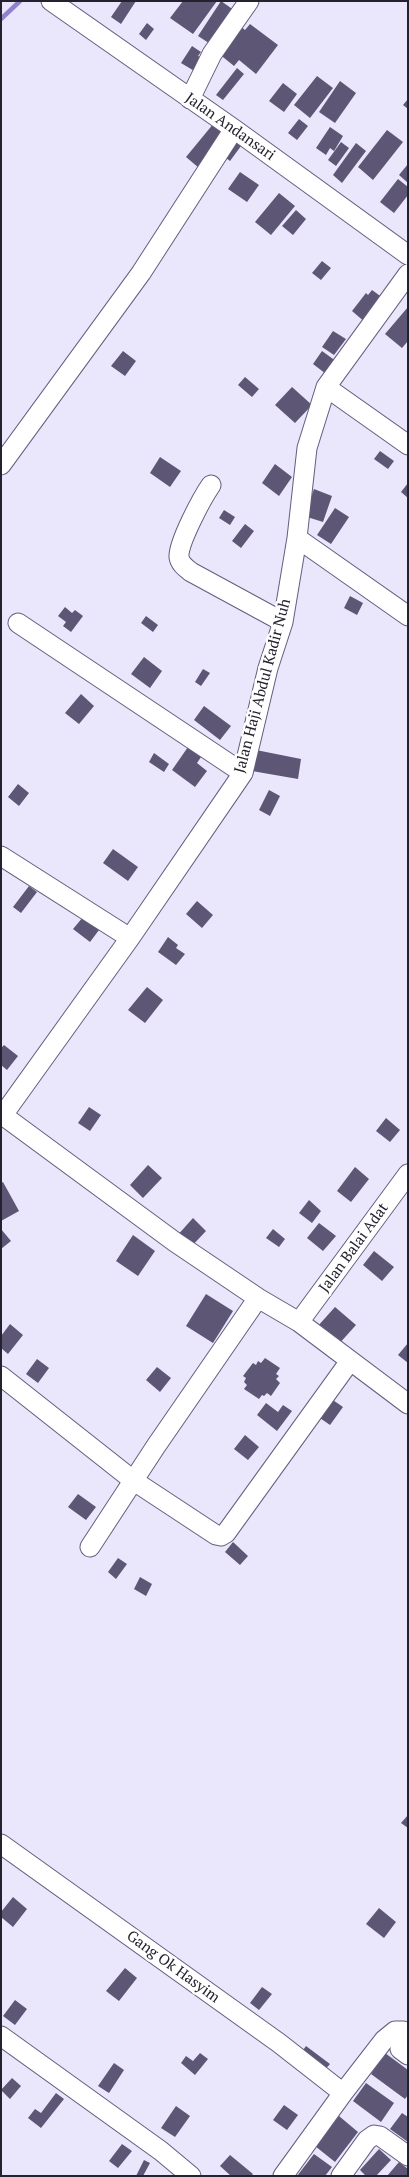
<!DOCTYPE html>
<html>
<head>
<meta charset="utf-8">
<style>
	body { margin:0 }
	#map { position:relative; width:409px; height:2177px; overflow:hidden; background:#eae6fc; font-family:"PT Serif",serif }
	canvas { display:block }
	.frame { position:absolute; inset:0; border:2px solid #24222e; pointer-events:none }
</style>
</head>
<body>
<div id="map">
<canvas width="409" height="2177"></canvas>
<div class="frame"></div>
</div>
<script>
const ctx = document.querySelector('canvas').getContext('2d');
ctx.lineJoin = 'round';
function stroke(path, color, width, dash) {
  ctx.strokeStyle = color;
  ctx.lineWidth = width;
  ctx.lineCap = dash ? 'butt' : 'round';
  ctx.setLineDash(dash || []);
  ctx.stroke(path);
}
function fillPath(path, color) {
  ctx.fillStyle = color;
  ctx.fill(path, 'evenodd');
}
function drawText(font, color, halo, rows, align = 'center') {
  ctx.font = font + ' "PT Serif",serif';
  ctx.lineWidth = 5;
  ctx.setLineDash([]);
  ctx.textBaseline = 'middle';
  ctx.strokeStyle = halo;
  ctx.fillStyle = color;
  for (const [text, x, y, turn = 0] of rows) {
    ctx.save();
    ctx.translate(x, y);
    ctx.rotate((+turn || 0) * Math.PI / 180);
    ctx.textAlign = isNaN(turn) ? turn : align;
    if (halo) ctx.strokeText(text, 0, 0);
    ctx.fillText(text, 0, 0);
    ctx.restore();
  }
}
stroke(new Path2D(`
	M1 19 20 1`), '#9282cd', 4.5);
fillPath(new Path2D(`
	M122 1H136L121 24 111 17Z
	M183 1H217L193 34 170 18Z
	M221 1 238 13 215 47 198 36Z
	M147 23 154 29 146 40 139 34Z
	M250 24 278 45 256 74 239 60 234 66 218 53 239 25 245 30Z
	M192 46 201 52 198 56 204 59 196 72 181 63Z
	M237 68 244 74 223 100 216 95Z
	M317 76 333 88 310 118 294 105Z
	M340 81 356 93 335 123 319 112Z
	M283 83 297 94 284 112 269 101Z
	M408 99V109L403 105Z
	M299 119 308 126 297 140 288 133Z
	M214 123 227 134 199 168 186 157Z
	M330 127 343 136 334 151 330 148 326 155 316 148Z
	M387 130 403 142 373 180 358 167Z
	M233 140 241 146 230 161 222 155Z
	M341 142 349 148 336 166 328 160Z
	M356 143 366 151 342 183 333 175Z
	M408 164V183L399 175Z
	M240 172 259 185 247 202 228 189Z
	M398 179 408 187V195L394 213 380 202Z
	M279 193 295 206 271 235 255 222Z
	M296 210 306 219 293 235 282 226Z
	M322 261 331 268 321 280 312 273Z
	M372 290 383 298 366 323 352 311 366 293 368 295Z
	M408 307V341L402 348 385 334Z
	M333 331 346 339 334 355 322 347Z
	M123 351 136 361 125 376 111 366Z
	M322 351 340 364 330 377 313 364Z
	M245 377 259 389 252 397 238 385Z
	M292 387 312 405 295 423 275 405Z
	M380 451 394 461 388 469 374 459Z
	M160 457 181 471 170 487 150 473Z
	M275 464 292 477 279 496 262 483Z
	M408 483V498L401 492Z
	M314 489 332 496 323 522 304 516Z
	M335 508 349 517 331 544 317 535Z
	M224 510 235 517 230 525 219 518Z
	M245 524 254 531 241 548 232 541Z
	M350 596 363 603 357 615 344 608Z
	M65 607 72 613 75 610 83 616 71 632 63 626 66 622 58 616Z
	M146 616 158 625 153 632 141 623Z
	M144 657 162 671 150 688 131 674Z
	M203 669 210 673 201 686 195 682Z
	M81 694 94 706 79 724 65 713Z
	M204 706 231 726 220 740 194 720Z
	M188 747 201 757 197 763 207 771 195 787 172 770Z
	M256 750 301 759 298 779 252 771Z
	M154 753 169 764 164 772 149 762Z
	M18 784 29 793 19 806 8 797Z
	M269 790 280 796 270 816 259 810Z
	M113 849 138 867 128 881 103 863Z
	M29 886 37 892 21 913 13 907Z
	M197 901 213 915 202 928 186 914Z
	M83 917 99 930 90 942 73 929Z
	M168 937 178 945 176 948 185 954 176 965 158 952Z
	M147 987 163 1000 145 1023 128 1010Z
	M4 1045 18 1056 7 1070 1 1065V1048Z
	M89 1107 101 1115 90 1131 78 1123Z
	M386 1118 400 1130 390 1142 376 1131Z
	M148 1165 162 1178 143 1198 130 1185Z
	M355 1167 369 1179 351 1202 337 1191Z
	M3 1182 19 1211 1 1221V1183Z
	M309 1200 321 1211 312 1223 299 1213Z
	M193 1218 206 1231 189 1249 176 1237Z
	M319 1223 336 1236 323 1251 307 1238Z
	M1 1229 11 1241 1 1249Z
	M273 1229 285 1239 279 1247 266 1238Z
	M133 1235 155 1251 138 1276 116 1261Z
	M374 1251 394 1267 382 1281 363 1265Z
	M206 1294 233 1311 213 1343 186 1326Z
	M335 1307 356 1325 338 1345 317 1327Z
	M10 1324 23 1335 8 1354 1 1348V1336Z
	M408 1343V1363L398 1355Z
	M265 1358 280 1368 276 1374 279 1376 276 1379 280 1383 271 1396 267 1393 264 1396 262 1395 259 1399 244 1389 247 1385 244 1382 246 1378 243 1376 253 1363 256 1365 258 1361 261 1363Z
	M37 1359 49 1368 38 1383 26 1374Z
	M157 1367 171 1378 160 1392 146 1380Z
	M330 1398 343 1407 330 1425 317 1416Z
	M266 1403 278 1412 283 1405 292 1411 277 1431 257 1415Z
	M245 1435 259 1447 248 1460 234 1449Z
	M78 1494 96 1507 86 1520 68 1507Z
	M233 1542 248 1556 240 1565 225 1552Z
	M118 1558 127 1564 116 1579 108 1572Z
	M140 1577 152 1584 146 1596 134 1589Z
	M408 1815V1828L401 1823Z
	M13 1897 27 1909 13 1927 1 1917V1912Z
	M379 1908 396 1922 384 1938 366 1924Z
	M125 1968 137 1978 119 2001 106 1991Z
	M262 1987 272 1994 259 2010 250 2003Z
	M15 2000 27 2009 15 2025 3 2016Z
	M306 2046 330 2064 322 2073 299 2056Z
	M200 2053 208 2059 195 2075 181 2063 186 2056 193 2061Z
	M385 2053 408 2070V2095L405 2099 371 2074Z
	M114 2063 124 2070 109 2093 98 2086Z
	M12 2078 21 2086 10 2099 1 2090Z
	M366 2083 394 2103 381 2122 353 2101Z
	M56 2093 64 2099 41 2128 28 2118 35 2109 41 2113Z
	M284 2105 298 2115 287 2130 273 2120Z
	M176 2106 190 2116 175 2137 161 2128Z
	M402 2113 408 2117V2142L390 2129Z
	M339 2116 358 2132 335 2162 315 2146Z
	M122 2144 132 2151 118 2168 109 2161Z
	M379 2149 391 2160 376 2176H366L360 2170Z
	M314 2154 332 2167 325 2176H297Z
	M230 2155 253 2174 251 2176H231L220 2166Z
	M144 2160 150 2163 143 2176H136Z
	M399 2162 408 2169V2176H387Z`), '#5d5775');
const minor = new Path2D(`
	M51 1 234 129 408 255
	M190 99 212 54 249 1
	M326 387 408 445
	M1 465 141 273 234 129
	M211 485C202 498 178 543 179 557 180 564 186 568 191 572L283 622
	M297 538 408 616
	M18 623 243 773
	M1 856 130 938
	M1 1114 175 1242 258 1298 299 1322 408 1404
	M3 1115 130 938 243 773 268 668 283 622 297 538 307 448 326 387 408 274
	M299 1322 408 1174
	M1 1376 134 1481 216 1535 221 1536 226 1533 350 1361
	M90 1547 156 1446 258 1298
	M1 1844 279 2043 343 2093
	M1 2036 161 2151 191 2176
	M400 2049 408 2055
	M283 2176 343 2093 384 2040 395 2031H403L408 2034
	M341 2176 367 2140 374 2135 380 2136 408 2156`);
stroke(minor, '#645e7d', 21);
stroke(minor, '#fff', 19);
drawText('15px', '#24222e', '#fff', [
	["Jalan Andansari",230,127,35],
	["Jalan Haji Abdul Kadir Nuh",263,686,-75],
	["Jalan Balai Adat",354,1248,-54],
	["Gang Ok Hasyim",173,1967,36]
]);
</script>
</body>
</html>
